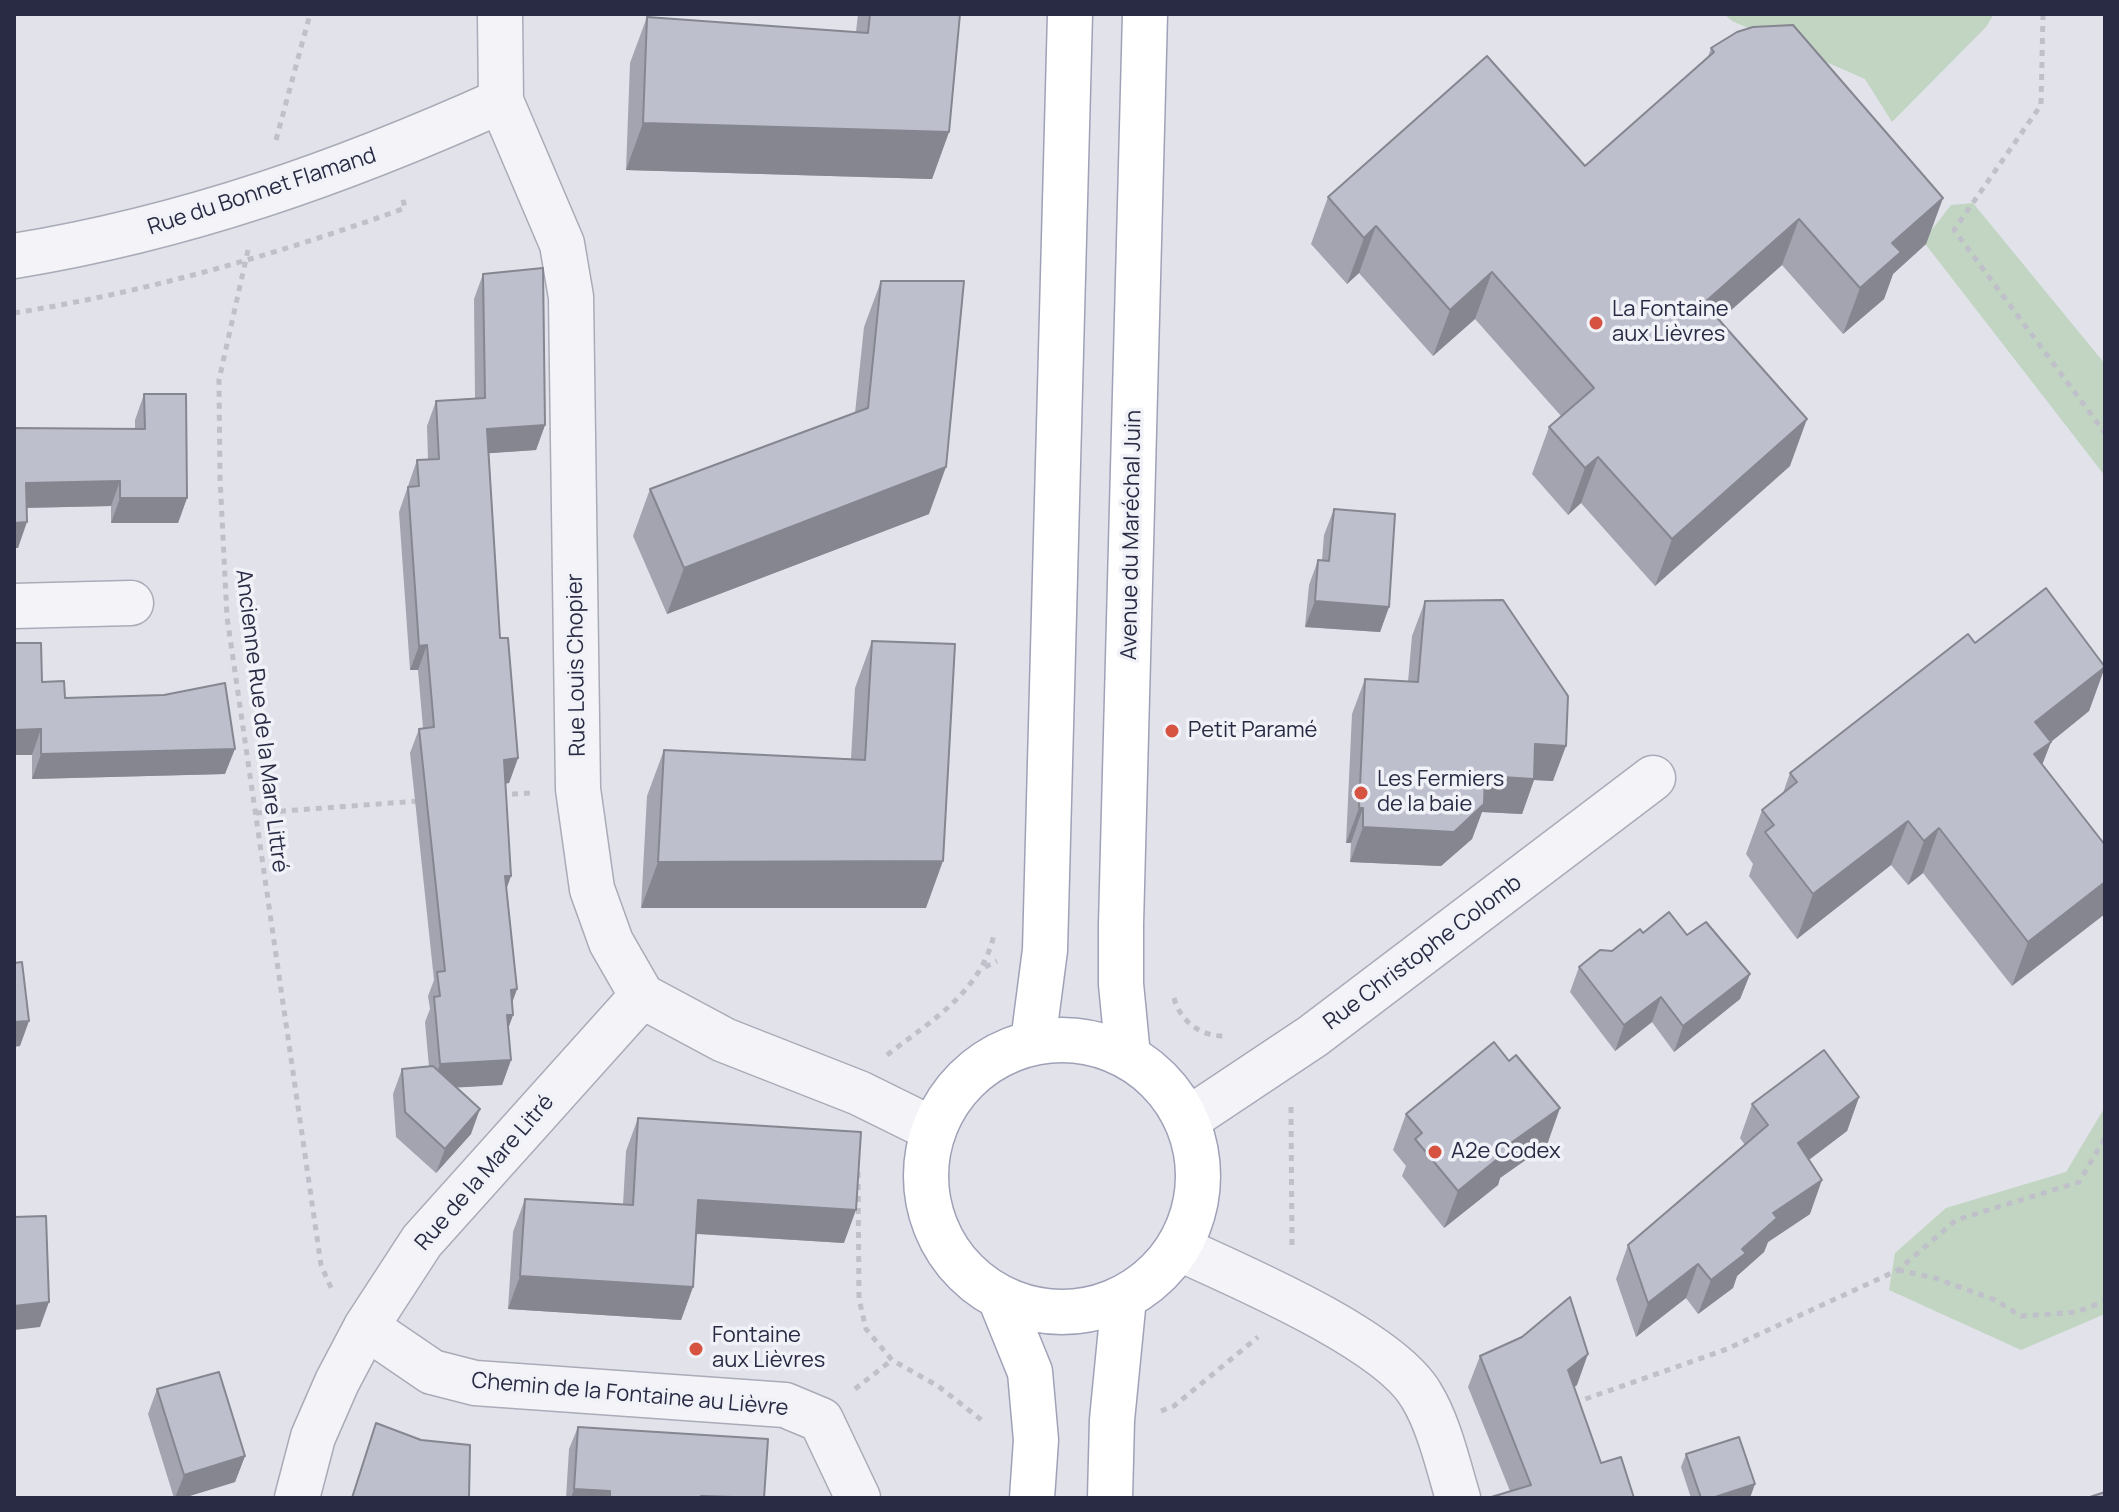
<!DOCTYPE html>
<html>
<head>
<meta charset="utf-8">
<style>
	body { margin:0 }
	#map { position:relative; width:2119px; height:1512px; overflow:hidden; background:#e1e2ea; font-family:Manrope,sans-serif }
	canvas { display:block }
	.frame { position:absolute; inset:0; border:16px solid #282b43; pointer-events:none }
</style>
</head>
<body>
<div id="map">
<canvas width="2119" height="1512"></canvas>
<div class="frame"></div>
</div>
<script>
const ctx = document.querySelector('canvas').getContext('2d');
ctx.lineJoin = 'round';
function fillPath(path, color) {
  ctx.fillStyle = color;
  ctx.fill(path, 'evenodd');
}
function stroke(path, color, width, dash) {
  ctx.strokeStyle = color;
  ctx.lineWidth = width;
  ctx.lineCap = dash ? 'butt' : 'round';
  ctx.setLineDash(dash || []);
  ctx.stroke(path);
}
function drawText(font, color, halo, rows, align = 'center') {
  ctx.font = font + ' Manrope,sans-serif';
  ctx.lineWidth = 7;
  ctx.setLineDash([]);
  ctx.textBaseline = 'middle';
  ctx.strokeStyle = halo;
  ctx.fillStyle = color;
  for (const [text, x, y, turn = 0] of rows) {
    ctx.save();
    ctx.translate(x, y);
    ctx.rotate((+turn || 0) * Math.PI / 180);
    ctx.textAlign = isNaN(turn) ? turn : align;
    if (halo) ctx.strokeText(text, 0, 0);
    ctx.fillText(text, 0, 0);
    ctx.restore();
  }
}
fillPath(new Path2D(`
	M1724 14H1994L1986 27 1892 122 1865 79 1732 21Z
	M1973 203 2105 364V476L1923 241 1951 205Z
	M2105 1107V1314L2021 1350 1889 1290 1895 1253 1946 1208 2066 1172Z`), '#c1d5c2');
const street = new Path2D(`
	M500 14 501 101 562 244 571 297 578 789 592 889 611 942 642 996 724 1040 859 1093 934 1130
	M14 256C186 228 343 172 501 101
	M14 606 131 603
	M1187 1120 1313 1036 1653 778
	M1178 1248C1239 1276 1388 1339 1421 1395 1439 1424 1448 1465 1458 1498
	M366 1327 432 1372 475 1383 785 1405 821 1420 858 1498
	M297 1498 313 1437 337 1382 366 1327 422 1241 642 996`);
const primary = new Path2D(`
	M926 1176a136 136 0 1 1 272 0a136 136 0 1 1-272 0Z
	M1033 1042 1045 950 1070 14
	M1128 1056 1121 984V924L1145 14
	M1000 1298 1030 1372 1036 1440 1032 1498
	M1110 1498 1112 1420 1124 1298`);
stroke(street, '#aaabb8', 47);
stroke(primary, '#9fa2b7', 47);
stroke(new Path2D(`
	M2043 14 2041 105 1954 230 2105 433
	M276 140 310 14
	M248 250 219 380 220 478 227 617 321 1265 333 1292
	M14 313C147 292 279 254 405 208L402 195
	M500 795 530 793
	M256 813 419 801
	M985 967 997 961
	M1174 998C1180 1021 1201 1037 1225 1036
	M887 1055C932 1020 980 993 994 935
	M1291 1107 1292 1249
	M858 1172 859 1299 866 1329 892 1360 938 1386 984 1422
	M1898 1270 1935 1278 1995 1300 2021 1316 2077 1312 2105 1301
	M855 1389 892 1360
	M1574 1403 1727 1349 1898 1270 1956 1220 2079 1182 2105 1138
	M1161 1411 1174 1406 1258 1337`), '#bfc0c9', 5, [6, 6]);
stroke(street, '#f4f4f8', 44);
stroke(primary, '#fff', 44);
fillPath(new Path2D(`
	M858 14H960L949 132 932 179 626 170 630 63 647 17 856 32Z
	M1711 48 1943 198 1926 244 1893 274 1884 299 1843 334 1782 265 1720 320 1790 466 1655 586 1581 503 1568 515 1532 474 1549 427 1561 416 1475 319 1433 356 1359 273 1347 284 1311 244 1328 197 1585 166 1708 57Z
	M483 274 545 425 536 450 489 453 500 638 518 758 509 783 505 784 511 876 506 889 517 989 512 1002 513 1015 508 1029 511 1060 502 1085 456 1087 471 1134 436 1173 396 1137 393 1094 402 1069 429 1067 425 1022 430 1009 428 996 434 980 410 753 419 729 423 728 418 670H410L399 512 417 460 428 459 427 426 436 401 475 398 474 299Z
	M881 281 929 514 667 614 633 536 650 489 855 413 864 327Z
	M144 394 187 498 178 523H111V506L26 508 18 548H14V428L135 429V420Z
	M1334 509 1389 607 1380 632 1305 627 1309 585 1318 560H1322L1324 535Z
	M1425 601 1553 781 1534 780 1522 814 1482 812 1472 839 1441 866 1350 862 1351 843H1346L1352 714 1365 679 1408 682 1412 636Z
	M872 641 926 908H641L647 796 664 750 851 759 855 688Z
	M1975 643 2105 666 2089 711 2051 742 2042 764 2105 845 2012 986 1923 873 1908 885 1891 865 1797 939 1749 876 1753 864 1746 854 1762 810 1783 793 1790 773Z
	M42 682 65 698 225 774 32 779V755Z
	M1643 933 1687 935 1750 974 1740 999 1674 1052 1652 1022 1615 1051 1570 992 1579 967 1612 951Z
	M1859 1097 1847 1131 1809 1160 1810 1214 1768 1242 1764 1252 1737 1276 1733 1288 1698 1314 1686 1298 1636 1337 1616 1279 1628 1245 1745 1145 1740 1138 1752 1104Z
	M1406 1114 1547 1145 1500 1178 1498 1185 1444 1228 1402 1176 1406 1166 1393 1150Z
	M638 1118 844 1243 696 1234 693 1287 681 1320 508 1309 513 1232 525 1199 623 1205 626 1151Z
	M1480 1356 1577 1385 1574 1387 1601 1463 1510 1491 1468 1387Z
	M157 1389 245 1456 235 1482 183 1498H174L148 1414Z
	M376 1423 469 1498H351Z
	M578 1427 764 1498H566L569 1449Z
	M1686 1454 1750 1498H1691L1681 1467Z`), '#a3a4b0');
fillPath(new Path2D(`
	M643 123 949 132 932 179 626 170Z
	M1943 198 1926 244 1893 274 1884 299 1843 334 1860 288 1892 243Z
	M1799 219 1782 265 1687 349 1704 303Z
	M1376 226 1359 273 1347 284 1364 238Z
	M1492 272 1475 319 1433 356 1450 310Z
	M1807 419 1790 466 1655 586 1672 539Z
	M545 425 536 450 478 454 487 429Z
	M1598 457 1581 503 1568 515 1585 468Z
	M946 467 929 514 667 614 684 568Z
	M120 481 111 506 17 508 26 483Z
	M120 498H187L178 523H111Z
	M27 522 18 548H14V523Z
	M1315 601 1389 607 1380 632 1305 627Z
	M427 645 418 670H410L419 646Z
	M2105 667 2089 711 2042 749 2051 742 2034 786 2035 722Z
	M41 729 32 755H14V730Z
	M1535 744 1566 746 1553 781 1534 780 1522 814 1482 812 1472 839 1441 866 1350 862 1363 827 1485 776Z
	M235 749 225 774 32 779 41 754Z
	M518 758 509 783 495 784 504 760Z
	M1359 808H1363L1351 843H1346Z
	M1908 821 1891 865 1797 939 1813 894Z
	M1939 828 1923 873 1908 885 1924 841Z
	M943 861 926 908H641L658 862Z
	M505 876H511L502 901Z
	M2105 882V914L2012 986 2028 942Z
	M1750 974 1740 999 1674 1052 1683 1026Z
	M517 989 508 1014 511 990Z
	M1661 997 1652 1022 1615 1051 1624 1025Z
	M507 1015H513L504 1040Z
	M29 1021 20 1046 14 1047V1022Z
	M511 1060 502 1085 431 1089 440 1064Z
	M1859 1097 1847 1131 1786 1177 1798 1143Z
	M1560 1108 1547 1145 1500 1178 1498 1185 1444 1228 1458 1191 1508 1145Z
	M480 1109 471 1134 436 1173 445 1149Z
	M1822 1180 1810 1214 1768 1242 1764 1252 1737 1276 1733 1288 1698 1314 1711 1280 1742 1249 1773 1213Z
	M698 1200 856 1210 844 1243 686 1233Z
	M1698 1264 1686 1298 1636 1337 1648 1303Z
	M520 1276 693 1287 681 1320 508 1309Z
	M49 1302 40 1327 14 1330V1306Z
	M1588 1354 1577 1385 1556 1401 1568 1370Z
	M245 1456 235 1482 183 1498H175L184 1475Z
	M1755 1484 1750 1498H1712Z
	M574 1489 610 1491 608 1498H571Z`), '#858690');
const building = new Path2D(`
	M870 14H960L949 132 643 123 647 17 868 33Z
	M1793 25 1943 198 1892 243 1901 252 1860 288 1799 219 1704 303 1807 419 1672 539 1598 457 1585 468 1549 427 1594 388 1492 272 1450 310 1376 226 1364 238 1328 197 1487 56 1585 166 1714 52 1711 48 1737 32 1753 27Z
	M543 268 545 425 487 429 500 638H508L518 758 504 760 511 876H505L517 989 511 990 513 1015H507L511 1060 440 1064 434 997 440 996 437 972 445 971 419 729 434 727 427 645 419 646 408 487 419 486 417 460 439 459 436 401 485 398 483 274Z
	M881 281H964L946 467 684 568 650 489 868 408Z
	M144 394H186L187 498H120V481L26 483 27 522 14 523V428L145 429Z
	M1334 509 1395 514 1389 607 1315 601 1318 560 1329 561Z
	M2046 588 2105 667 2035 722 2051 742 2034 754 2105 845V882L2028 942 1939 828 1924 841 1908 821 1813 894 1765 832 1774 825 1762 810 1797 782 1790 773 1968 634 1975 643Z
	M1503 600 1568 696 1566 746 1535 744 1534 779 1485 776 1484 804 1454 832 1363 827V808H1359L1365 679 1418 682 1425 601Z
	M872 641 955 644 943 861 658 862 664 750 865 760Z
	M14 643H41L42 682 64 681 65 698 164 695 225 683 235 749 41 754V729L14 730Z
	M1669 912 1687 935 1706 922 1750 974 1683 1026 1661 997 1624 1025 1579 967 1600 950 1612 951 1640 929 1643 933Z
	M22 962 29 1021 14 1022V963Z
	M1494 1042 1509 1061 1516 1055 1560 1108 1508 1145 1511 1148 1458 1191 1415 1139 1422 1133 1406 1114Z
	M1824 1050 1859 1097 1798 1143 1822 1180 1773 1213 1777 1218 1742 1249 1746 1253 1711 1280 1698 1264 1648 1303 1628 1245 1768 1125 1752 1104Z
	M433 1066 480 1109 445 1149 405 1112 402 1069Z
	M638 1118 861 1132 856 1210 698 1200 693 1287 520 1276 525 1199 633 1205Z
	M46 1216 49 1302 14 1306V1217Z
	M1570 1297 1588 1354 1568 1370 1601 1463 1621 1457 1634 1498H1488L1531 1485 1480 1356 1522 1337Z
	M219 1372 245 1456 184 1475 157 1389Z
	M376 1423 421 1440 470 1445 469 1498H352Z
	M578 1427 768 1439 764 1498 701 1496V1498H610V1491L574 1489Z
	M1739 1437 1755 1484 1712 1498H1701L1686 1454Z
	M2105 1492V1498H2087Z`);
fillPath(building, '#bebfcd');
stroke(building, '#858690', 2);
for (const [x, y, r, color] of [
	[1596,323,8,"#d55340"],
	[1172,731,8,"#d55340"],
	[1361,793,8,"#d55340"],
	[1435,1152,8,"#d55340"],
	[696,1349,8,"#d55340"]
]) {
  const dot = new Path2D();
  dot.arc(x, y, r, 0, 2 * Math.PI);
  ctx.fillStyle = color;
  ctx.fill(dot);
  stroke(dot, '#f1f2f8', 3);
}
drawText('22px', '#282b43', '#f1f2f8', [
	["Rue du Bonnet Flamand",262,192,-18],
	["Avenue du Maréchal Juin",1132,535,-89],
	["Rue Louis Chopier",577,665,-91],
	["Ancienne Rue de la Mare Littré",261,721,83],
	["Rue Christophe Colomb",1423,953,-37],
	["Rue de la Mare Litré",485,1173,-49],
	["Chemin de la Fontaine au Lièvre",630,1395,5]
]);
drawText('22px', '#282b43', '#f1f2f8', [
	["La Fontaine",1612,310],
	["aux Lièvres",1612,335],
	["Petit Paramé",1188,731],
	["Les Fermiers",1377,780],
	["de la baie",1377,805],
	["A2e Codex",1451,1152],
	["Fontaine",712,1336],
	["aux Lièvres",712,1361]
], 'left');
</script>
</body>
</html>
